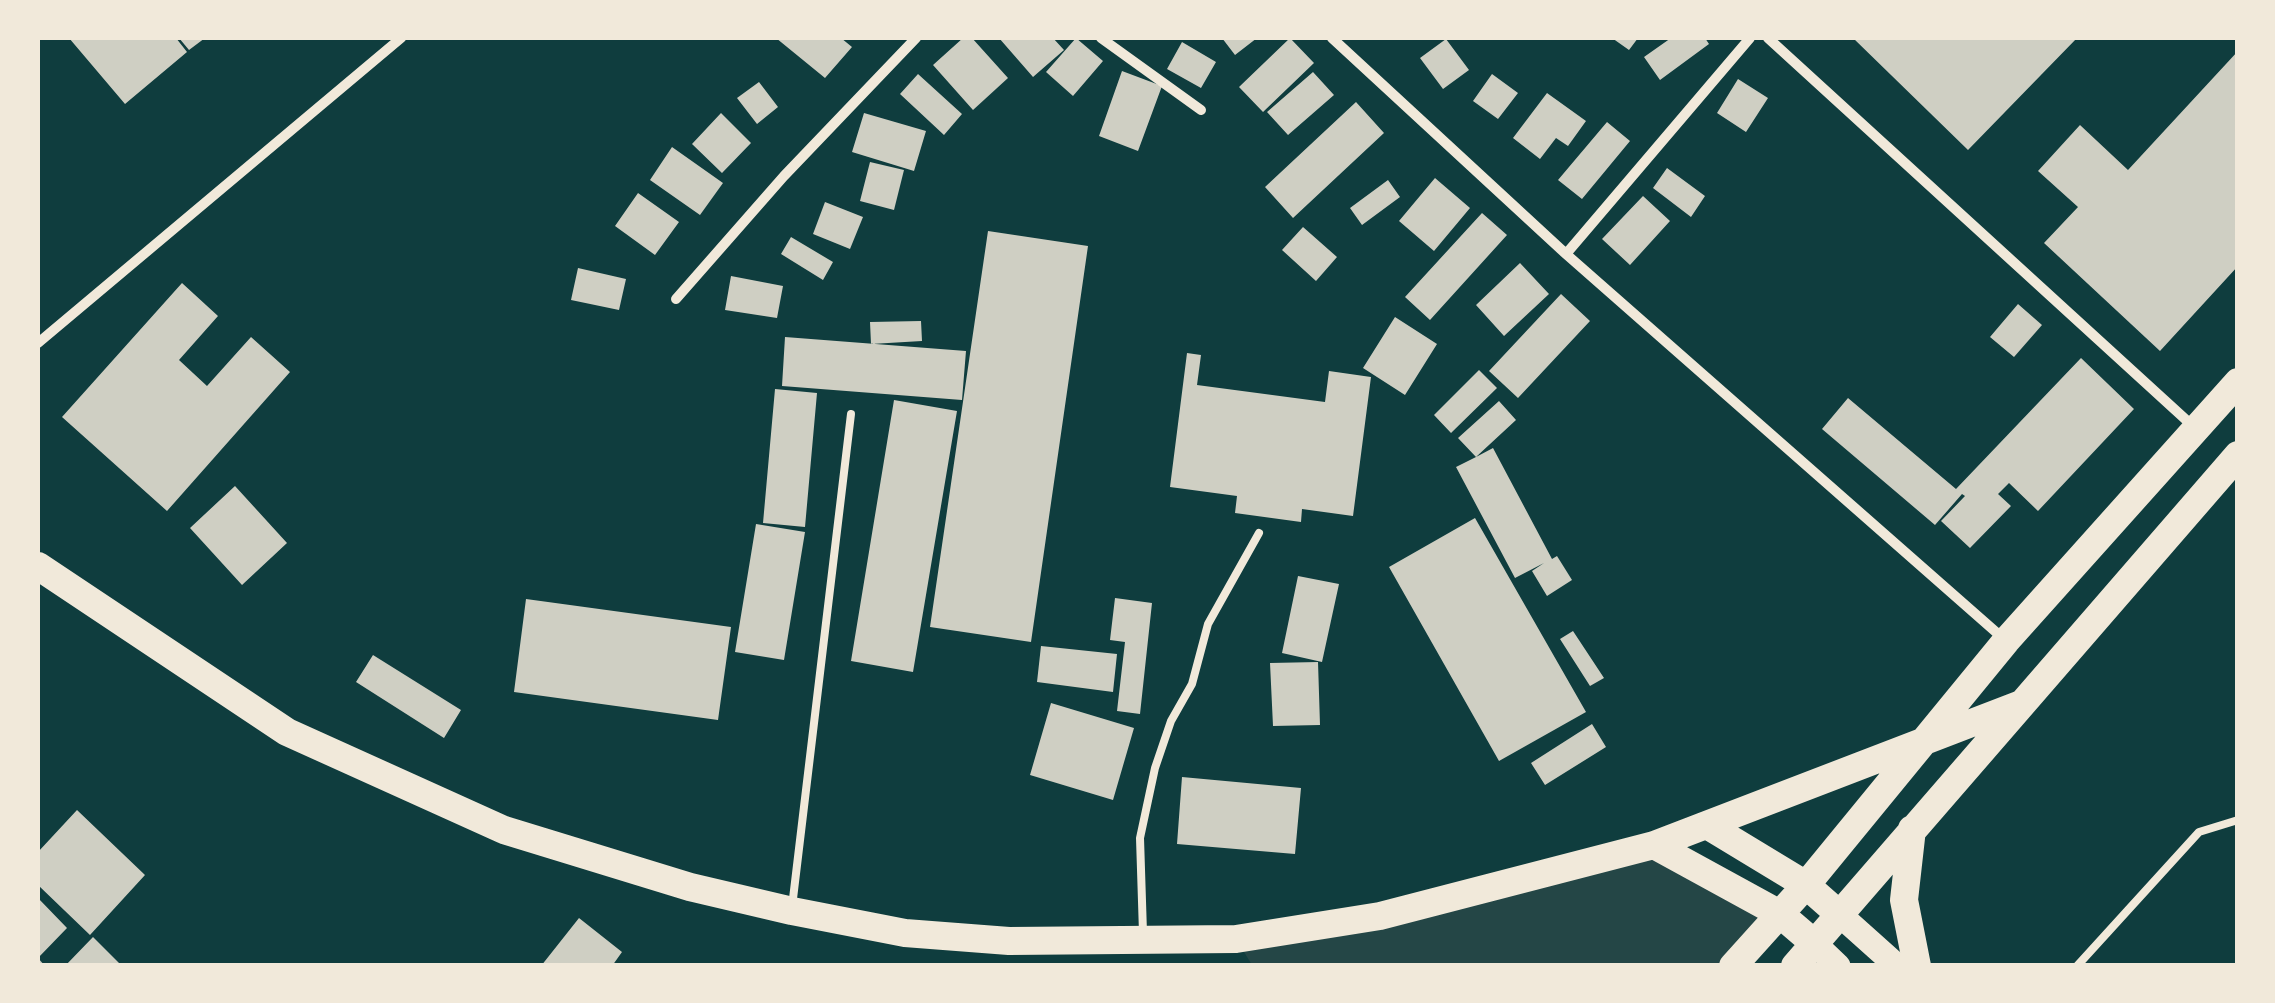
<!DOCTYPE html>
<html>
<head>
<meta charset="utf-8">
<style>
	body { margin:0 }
	#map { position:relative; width:2275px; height:1003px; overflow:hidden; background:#0f3d3e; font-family:"Source Sans 3",sans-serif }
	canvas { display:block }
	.frame { position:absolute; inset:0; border:40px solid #f1e9da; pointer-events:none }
</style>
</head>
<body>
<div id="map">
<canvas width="2275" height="1003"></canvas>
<div class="frame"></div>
</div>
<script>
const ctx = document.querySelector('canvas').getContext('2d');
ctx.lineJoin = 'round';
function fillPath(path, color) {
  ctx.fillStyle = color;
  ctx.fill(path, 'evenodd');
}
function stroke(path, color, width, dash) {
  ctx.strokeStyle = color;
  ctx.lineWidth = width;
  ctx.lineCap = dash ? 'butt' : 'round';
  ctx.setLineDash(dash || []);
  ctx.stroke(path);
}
fillPath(new Path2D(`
	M1654 845 1780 914 1733 966 1252 965 1236 939Z`), '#244646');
fillPath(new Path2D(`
	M69 38H176L187 52 125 104Z
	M179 38H205L189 50Z
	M776 38H841L852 47 825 78Z
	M963 38H972L1008 78 973 110 933 65Z
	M999 38H1053L1064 50 1033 77Z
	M1076 38 1103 61 1073 96 1046 72Z
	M1222 38H1257L1235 55Z
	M1290 38 1314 63 1263 112 1239 87Z
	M1612 38H1638L1629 50Z
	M1671 38H1705L1709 44 1660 80 1644 57Z
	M1853 38H2077L1968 150Z
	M1446 39 1469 70 1443 89 1420 58Z
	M1182 42 1216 62 1201 88 1167 69Z
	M2238 51V266L2160 351 2044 243 2078 207 2038 171 2080 125 2128 170Z
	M1122 71 1162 86 1138 151 1099 136Z
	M1313 72 1334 95 1288 135 1267 112Z
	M918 74 962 114 944 135 900 94Z
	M1492 74 1518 93 1498 119 1473 101Z
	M1738 79 1768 98 1746 132 1717 113Z
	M759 82 778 107 757 124 737 98Z
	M1547 93 1586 121 1568 146 1556 138 1540 159 1513 138Z
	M1356 102 1384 133 1293 218 1265 187Z
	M721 113 751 143 722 173 692 144Z
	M864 113 926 131 914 171 852 152Z
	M1607 122 1630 141 1582 199 1558 180Z
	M672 147 723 183 700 215 650 180Z
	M870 162 904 170 894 210 860 201Z
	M1667 168 1705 196 1691 217 1653 188Z
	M1435 178 1470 208 1434 251 1399 221Z
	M1388 180 1400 197 1362 225 1350 208Z
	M638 193 679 222 655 255 615 226Z
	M1643 196 1670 221 1630 265 1602 239Z
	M825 202 863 217 850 249 813 234Z
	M1482 213 1507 235 1430 320 1405 297Z
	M1303 227 1337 257 1316 281 1282 250Z
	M988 231 1088 246 1031 642 930 627Z
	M791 237 833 262 823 280 781 254Z
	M1520 263 1549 294 1504 336 1476 305Z
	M578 268 626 279 619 310 571 300Z
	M731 276 783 286 777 318 725 310Z
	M182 283 218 316 179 360 207 386 251 337 290 372 167 511 62 417Z
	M1561 294 1590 321 1518 398 1489 371Z
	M2018 304 2042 325 2014 357 1990 337Z
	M1395 317 1437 344 1405 395 1363 368Z
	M921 321 922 341 871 344 870 322Z
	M785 337 966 351 962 400 782 386Z
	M1187 353 1201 355 1197 385 1325 402 1329 371 1371 377 1353 516 1302 509 1301 522 1235 513 1237 496 1170 487Z
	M2081 358 2134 409 2038 511 2009 483 1998 494 2011 506 1970 548 1941 521 1965 496 1962 494 1935 525 1822 429 1848 398 1956 489Z
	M1479 370 1497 388 1451 433 1434 415Z
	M775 389 817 393 805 527 763 523Z
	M894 400 957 411 913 672 851 661Z
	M1499 401 1516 420 1476 457 1493 448 1552 559 1557 556 1572 580 1547 596 1532 571 1544 563 1515 578 1456 467 1476 457 1458 438Z
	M235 486 287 543 242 585 190 528Z
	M1475 518 1586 712 1499 761 1389 567Z
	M756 524 805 532 784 660 735 652Z
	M1298 576 1339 584 1322 662 1282 653Z
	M1115 598 1152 603 1140 714 1117 711 1125 642 1110 640Z
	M526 599 731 627 718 720 514 692Z
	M1573 631 1604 678 1590 686 1560 639Z
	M1041 646 1117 654 1113 692 1037 682Z
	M373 655 461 710 444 738 356 682Z
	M1318 662 1320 725 1273 726 1270 663Z
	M1051 703 1134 728 1113 800 1030 775Z
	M1592 724 1606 747 1545 785 1531 763Z
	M1182 777 1301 788 1295 854 1177 844Z
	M77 810 145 875 90 935 38 885V852Z
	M38 898 67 928 38 958 45 966H38Z
	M579 918 622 952 612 966H541Z
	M93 937 122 966H65Z`), '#cfcfc3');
stroke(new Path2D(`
	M792 907 851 414
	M1143 933 1140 838 1155 768 1171 721 1192 684 1208 624 1259 533
	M2077 966 2199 832 2238 820`), '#f1e9da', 8);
stroke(new Path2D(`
	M1101 38 1201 110
	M1332 38 1566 254 2005 640
	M1768 38 2195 428
	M1566 254 1750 38
	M676 299 784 176 916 38
	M38 343 401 38`), '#f1e9da', 10);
stroke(new Path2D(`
	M1840 915 1897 966
	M1815 944 1838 966`), '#f1e9da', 25);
stroke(new Path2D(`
	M38 566 287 732 504 830 690 887 792 911 905 933 1009 941 1236 939 1380 916 1654 845 2021 704
	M1707 825 1806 885 1840 915
	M1912 829 1904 900 1917 966
	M1654 845 1780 914 1815 944
	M1733 966 1806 885 2006 641 2238 382
	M1795 966 2238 455`), '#f1e9da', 28);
</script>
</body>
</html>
